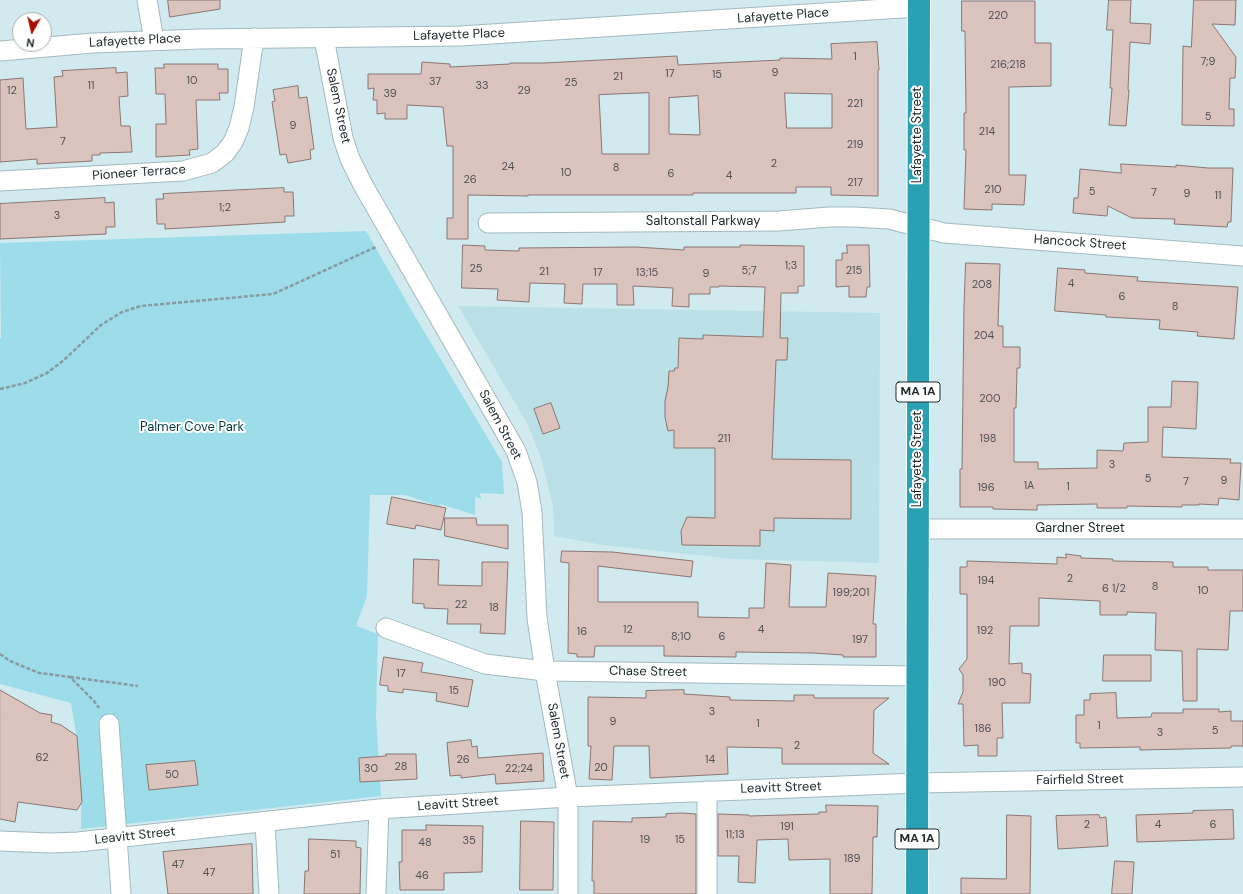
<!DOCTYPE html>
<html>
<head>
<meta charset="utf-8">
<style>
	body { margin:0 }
	#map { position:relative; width:1243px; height:894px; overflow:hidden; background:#d0eaf0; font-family:"DM Sans",sans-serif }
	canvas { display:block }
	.north { position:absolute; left:12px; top:12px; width:40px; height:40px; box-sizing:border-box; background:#fff; border:1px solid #a7abac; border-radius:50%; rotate:188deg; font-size:11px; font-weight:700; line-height:16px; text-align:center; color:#232d2f }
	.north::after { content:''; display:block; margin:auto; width:14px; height:18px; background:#a40f02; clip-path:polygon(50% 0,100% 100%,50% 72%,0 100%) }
</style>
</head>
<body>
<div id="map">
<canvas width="1243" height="894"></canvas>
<div class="north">N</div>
</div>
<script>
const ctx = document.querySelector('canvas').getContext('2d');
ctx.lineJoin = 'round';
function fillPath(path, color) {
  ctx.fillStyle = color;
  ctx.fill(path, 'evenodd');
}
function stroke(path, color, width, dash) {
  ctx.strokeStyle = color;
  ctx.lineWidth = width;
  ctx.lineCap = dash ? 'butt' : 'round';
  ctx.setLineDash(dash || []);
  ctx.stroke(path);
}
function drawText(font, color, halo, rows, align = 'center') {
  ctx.font = font + ' "DM Sans",sans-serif';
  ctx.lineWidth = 4;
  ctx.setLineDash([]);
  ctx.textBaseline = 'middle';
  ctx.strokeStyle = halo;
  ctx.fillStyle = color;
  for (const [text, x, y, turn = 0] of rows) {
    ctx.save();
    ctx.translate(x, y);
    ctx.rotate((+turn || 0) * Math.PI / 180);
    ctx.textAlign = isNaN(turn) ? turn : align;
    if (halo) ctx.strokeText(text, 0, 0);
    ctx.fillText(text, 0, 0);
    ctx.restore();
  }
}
fillPath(new Path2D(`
	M458 306 880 313 879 563 735 559 603 545 554 536 553 507 547 482 541 458 528 425Z`), '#bce0e7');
fillPath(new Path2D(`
	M366 231 416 318 502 462 504 494 479 493 482 499 475 497V515L440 504 439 506 405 495H370L367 596 356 626 378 634 376 717 381 796 81 829C82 786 79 745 71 703L0 684V338H1L0 243Z`), '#9cdde9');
const building = new Path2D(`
	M168 0H220V9L170 17Z
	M1109 0H1131L1130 23 1151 24 1150 44 1130 42 1128 90H1129L1126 126 1109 125 1112 88H1110L1113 30H1107Z
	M1194 0H1236L1235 25 1212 24 1236 57 1235 78H1230L1229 109H1234V126L1182 125 1183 46 1191 47Z
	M962 1H1035V43H1051V86L1009 87V175H1026L1024 205 992 204V210L964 209 966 150H964V113H966L965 31H962Z
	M877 42 879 70H878V196L831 195V187H796V193H693V195H528V196L468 195V239H447V218H453V146H447L443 107 407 105V119H385V113L377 114V100H373L374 88 368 89V74H421L422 62 450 64V67L510 64V63H544L677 56 678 65 780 60V58L832 59 831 44ZM649 93V154H602L599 95ZM785 93 832 94V128H787ZM698 96 700 135 669 134V98Z
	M164 64H218V69H228V93H219L220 100H196L198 149 189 150 190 155 156 157V124H166L165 94H156L155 68H164Z
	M116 68V73L127 72 128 96 119 97 121 126H130L132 152 100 153V155H92V161L37 164V159L0 162V80L23 78 26 129 57 127 54 77 63 76 62 71Z
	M298 86 299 98 307 97 314 149 310 150 311 159 288 163 286 154 280 155 272 102 275 101 273 90Z
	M1121 164 1176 167V165L1208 168H1233L1231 222H1228L1227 227 1174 224 1175 219 1132 218 1108 206 1107 216 1073 213 1074 198H1078L1080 169 1121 173Z
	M284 188V192H293L294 216H285V222L165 229V224H157L156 199H164L163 194Z
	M105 198V203L114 202 115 227H106V234L0 239V204Z
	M463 245 485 246V250L519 251V248L636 247 684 250V247H740V245L804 246V286H798V293H781L780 338H788L787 360H776L772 459 851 460V519L774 518V531L760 530V546L682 545 681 531 687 517 715 518V448H674V430L668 431 665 417V401L668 387 669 371H674L675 368H678L679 338 703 339V335L763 337 765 287 719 286V287H710V294H689V307L672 306 673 288 633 286 634 305H617V284H583L582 304 564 303 565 284 530 283 529 302 497 300 498 289 462 288Z
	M847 245H869L870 287H867L866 297H849V286L836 287V260H842V253H847Z
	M966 263 1000 264 998 326H1003V347H1020V368H1017L1016 408H1014V462H1038V469L1097 468V450L1123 451 1124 443 1148 442V407H1171L1172 381 1198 382 1196 429 1163 427 1162 457 1231 459 1230 463H1241L1239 500 1219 498 1218 505 1199 504V505H1182V507L1127 506V508H1097V504L1037 505V510L993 509V507H960V469H962L964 306Z
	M1058 268 1085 270V273L1138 277 1137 281 1238 287 1234 339 1197 336 1198 332 1159 329 1160 320 1106 317V315L1055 311Z
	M551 403 560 428 543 434 534 409Z
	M392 497 446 508 441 530 416 525 415 529 387 524Z
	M445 518H476L477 525H508V549L445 536Z
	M562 551 612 552 693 561 691 577 598 566V602H698V617L749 618V608H764L766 563 791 565 789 607H826L828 573 876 576 873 624H876V657H843V655L813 653 736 652V657L664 656V646H595L594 657H577V654L568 653 569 563 561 562Z
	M1066 554 1081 556V558L1113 559V561L1173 562V567H1208V570H1243V611H1230L1228 650 1197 649V701H1183L1182 651 1155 650 1156 613 1127 612V615H1100V601L1039 598V626H1010L1009 664 1022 663V673L1031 674 1030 703H1002L1003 738H997V756H978V745L964 746 963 704H958L963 692V675L959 669 967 659V594H960V567H967V561L1057 564V557L1066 558Z
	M414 559 439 560 438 585 482 586V562H508L505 634 480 633 481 624H447L448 609 424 608V604L413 603Z
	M1104 655H1151V681H1103Z
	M384 657 423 663 421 672 473 680 468 707 436 701 437 693 403 689V693L388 691V686L380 685Z
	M0 690 40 713 52 715 51 722 61 725 77 736 82 802 77 810 18 802 15 822 0 819Z
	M684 690V694L730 697V700L794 701V695H814V698H889L874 710 873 753 889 764H782V748L727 747 728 774 650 778 649 746H614L612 780 589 779 591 746H588V697L646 698V691Z
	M1116 693 1117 718 1151 717 1152 713H1183V709H1219V712L1231 711V721H1243V746H1231V748L1140 750V747L1080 748V743H1076V715H1084V700H1090V694Z
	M471 740 472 747 477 746 478 758 543 753 544 781 496 784 495 774 461 778V775L450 776 447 743Z
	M386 754H416L417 779 360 782 359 758 386 756Z
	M195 761 198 785 149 790 146 765Z
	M826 805 878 806 877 837H873L872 894H830V859L789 860 788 839 757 840 755 883 738 882 739 856H718V814L749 815V816L819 814V812H826Z
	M1233 810 1234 839 1137 842 1136 815 1193 813V811Z
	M682 813 696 814V894H594V881H592L593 821 632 822V818L666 817V814Z
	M1007 815 1031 816 1030 894H961V878L1006 879Z
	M1099 815 1100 818 1106 817 1108 846 1058 849 1056 816Z
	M521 821 554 822 553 890H520Z
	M426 825 483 826 482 872 444 873V890H400L399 862H402V830H426Z
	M309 839 356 841V847L361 848 360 894H304L305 871H308Z
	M252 844 253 894H168L163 852Z
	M1115 861 1134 862 1132 894H1112Z`);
fillPath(building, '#dbc3be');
stroke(building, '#8c7672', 1);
const minor = new Path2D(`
	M147 0 154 40
	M324 38 343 138 350 159 363 185 516 451 527 482 532 512 537 618 545 671 568 797V894
	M0 51 93 43 200 39 460 36 918 7
	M0 181 183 171 212 163 225 153 233 142 239 128 244 107 254 38
	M488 223 779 221 829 217H854L889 219 944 233 1243 256
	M917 529H1243
	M386 628 485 664 545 671 917 676
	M109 724 121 894
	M707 791V894
	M265 822 269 894
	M0 841 50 843 78 842 379 809 568 797 917 783 1243 777
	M376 894 379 809`);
const highway = new Path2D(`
	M917 894 919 0`);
stroke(minor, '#a1babf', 21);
stroke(highway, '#fff', 24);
stroke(new Path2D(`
	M0 389 25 383 47 373 64 360 101 325 122 312 141 306 273 294 376 247
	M0 654 10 661 39 673 70 677 94 701 99 708
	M70 677 138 686`), '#889ba0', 2.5, [4, 2]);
stroke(minor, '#fff', 19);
stroke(highway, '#2aa0b3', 22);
drawText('11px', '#515253', null, [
	["220",998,16],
	["1",855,57],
	["7;9",1208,62],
	["216;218",1008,65],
	["9",775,73],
	["17",670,74],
	["15",717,75],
	["21",618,77],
	["10",192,81],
	["37",435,82],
	["25",571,83],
	["11",91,86],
	["33",482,86],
	["12",12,91],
	["29",524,91],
	["39",390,94],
	["221",855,104],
	["5",1208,117],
	["9",293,126],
	["214",987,132],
	["7",63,142],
	["219",855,145],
	["2",774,164],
	["24",508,167],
	["8",616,168],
	["10",566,173],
	["6",671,174],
	["4",729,176],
	["26",470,180],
	["217",855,183],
	["210",993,190],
	["5",1092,192],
	["7",1154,193],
	["9",1187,194],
	["11",1218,196],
	["1;2",225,208],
	["3",57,216],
	["1;3",791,266],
	["25",476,269],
	["5;7",749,271],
	["215",854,271],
	["21",544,272],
	["17",598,273],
	["13;15",647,273],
	["9",706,274],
	["4",1071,284],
	["208",982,285],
	["6",1122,297],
	["8",1175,307],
	["204",984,336],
	["200",990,399],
	["211",724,439],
	["198",988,439],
	["3",1112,465],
	["5",1148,479],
	["9",1224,481],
	["7",1186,482],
	["1A",1029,486],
	["1",1068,487],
	["196",986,488],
	["2",1070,579],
	["194",986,581],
	["8",1155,587],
	["6 1/2",1114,589],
	["10",1203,591],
	["199;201",851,593],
	["22",461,605],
	["18",494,608],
	["12",628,630],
	["4",761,630],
	["192",985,631],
	["16",582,632],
	["8;10",681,637],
	["6",722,637],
	["197",860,640],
	["17",401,674],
	["190",997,683],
	["15",454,691],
	["3",712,712],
	["9",613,722],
	["1",758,724],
	["1",1099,726],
	["186",983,729],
	["5",1215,731],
	["3",1160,733],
	["2",797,746],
	["62",42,758],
	["26",463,760],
	["14",710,760],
	["28",401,767],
	["20",601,768],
	["30",371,769],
	["22;24",519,769],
	["50",172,775],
	["2",1087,825],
	["4",1158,825],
	["6",1213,825],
	["191",787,827],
	["11;13",735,835],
	["19",645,840],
	["15",680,840],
	["35",469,841],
	["48",425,843],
	["51",335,855],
	["189",852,859],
	["47",178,865],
	["47",209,873],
	["46",422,876]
]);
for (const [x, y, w] of [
	[918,392,44],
	[917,839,44]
]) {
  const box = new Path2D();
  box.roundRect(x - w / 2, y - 10, w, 20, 3);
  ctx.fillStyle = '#fff';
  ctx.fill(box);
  stroke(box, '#232d2f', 1);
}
drawText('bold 12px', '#232d2f', null, [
	["MA 1A",918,392],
	["MA 1A",917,839]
]);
drawText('13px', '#232d2f', '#fff', [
	["Lafayette Place",783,16,-4],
	["Lafayette Place",459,35,-2],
	["Lafayette Place",135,41,-3],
	["Salem Street",338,106,78],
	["Lafayette Street",918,135,-90],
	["Pioneer Terrace",139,173,-4],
	["Saltonstall Parkway",703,222],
	["Hancock Street",1080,243,4],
	["Salem Street",500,425,62],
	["Lafayette Street",918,459,-90],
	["Gardner Street",1080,529],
	["Chase Street",648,672,1],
	["Salem Street",558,741,80],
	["Fairfield Street",1080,780,-1],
	["Leavitt Street",781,788,-2],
	["Leavitt Street",458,804,-4],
	["Leavitt Street",135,836,-6]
]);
drawText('13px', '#033941', '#fff', [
	["Palmer Cove Park",192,428]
]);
</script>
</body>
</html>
